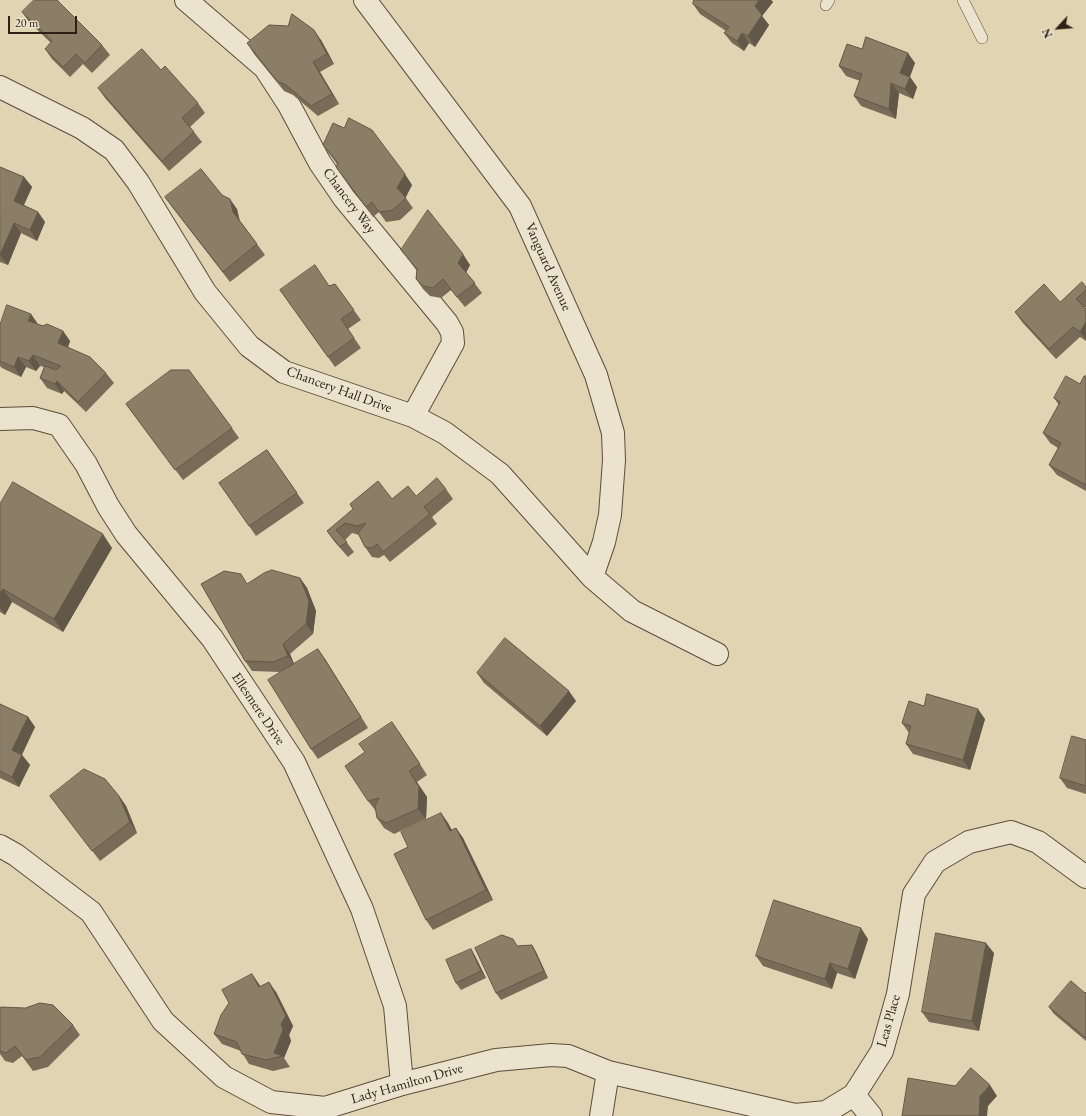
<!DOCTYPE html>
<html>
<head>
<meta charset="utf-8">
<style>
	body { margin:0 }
	#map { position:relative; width:1086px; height:1116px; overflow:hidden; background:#e0d4b2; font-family:"EB Garamond",serif }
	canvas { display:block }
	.north { position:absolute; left:1038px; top:8px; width:40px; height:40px; -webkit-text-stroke:3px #ebe3cd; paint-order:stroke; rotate:244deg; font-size:11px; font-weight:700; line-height:16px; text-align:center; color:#2f2015 }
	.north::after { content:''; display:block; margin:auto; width:14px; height:18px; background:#2f2015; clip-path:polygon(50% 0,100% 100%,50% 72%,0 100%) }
	.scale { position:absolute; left:8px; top:16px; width:69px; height:18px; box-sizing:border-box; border:2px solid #2f2015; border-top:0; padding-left:5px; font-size:12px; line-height:14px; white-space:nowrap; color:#2f2015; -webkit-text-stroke:3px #ebe3cd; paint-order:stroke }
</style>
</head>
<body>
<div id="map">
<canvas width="1086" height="1116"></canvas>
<div class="north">N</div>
<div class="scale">20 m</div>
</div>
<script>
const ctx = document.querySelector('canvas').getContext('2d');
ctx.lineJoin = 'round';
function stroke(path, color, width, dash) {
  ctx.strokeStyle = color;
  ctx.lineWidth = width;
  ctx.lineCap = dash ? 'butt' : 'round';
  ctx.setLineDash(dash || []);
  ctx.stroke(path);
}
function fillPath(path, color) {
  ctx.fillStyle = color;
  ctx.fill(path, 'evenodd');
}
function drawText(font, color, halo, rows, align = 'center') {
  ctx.font = font + ' "EB Garamond",serif';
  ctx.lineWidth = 3;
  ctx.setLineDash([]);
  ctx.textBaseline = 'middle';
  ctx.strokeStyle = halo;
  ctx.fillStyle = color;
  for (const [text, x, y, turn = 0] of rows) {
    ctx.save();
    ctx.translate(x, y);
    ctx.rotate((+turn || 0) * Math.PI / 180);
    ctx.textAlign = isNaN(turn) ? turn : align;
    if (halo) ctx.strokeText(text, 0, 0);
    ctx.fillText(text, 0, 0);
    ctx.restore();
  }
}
const lane = new Path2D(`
	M963 0 982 38
	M826 5 829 0`);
const street = new Path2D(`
	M186 0 265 68 289 105 320 163 344 198 447 323 452 332 453 343 413 416
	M365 0 520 206 596 375 613 433 614 460 610 515 604 542 592 577
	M0 87 82 128 114 150 138 182 205 292 249 346 284 372 413 416 445 433 500 474 592 577 632 611 717 654
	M0 419 33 418 59 425 86 464 108 506 126 534 212 638 294 762 362 909 395 1006 402 1084
	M0 846 16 855 91 912 163 1021 224 1077 271 1102 325 1108 402 1084 496 1060 551 1055 568 1056 608 1072 795 1115 826 1112 854 1095 882 1051 898 994 914 894 935 862 969 842 1011 832 1038 842 1086 877
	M854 1095 871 1116
	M601 1116 608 1072`);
stroke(lane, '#5b4d3c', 12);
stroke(street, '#5b4d3c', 24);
stroke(lane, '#ebe3cd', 11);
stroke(street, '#ebe3cd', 22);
fillPath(new Path2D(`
	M694 0H771L773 2 762 16 769 25 755 47 749 43 744 51 732 43 724 33 726 31 700 14 693 4Z
	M22 12 102 45 110 55 92 73 83 64 70 77 52 59 45 49 51 43 29 22Z
	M321 40 334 64 320 72 339 104 318 116 293 95 284 91 254 54 247 43Z
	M862 49 915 63 910 77 917 87 913 99 899 93 896 119 861 106 854 96 860 81 846 76 839 66Z
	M161 70 198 103 205 113 190 127 202 142 169 171 105 98 98 88Z
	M323 145 412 185 405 197 413 208 400 220 386 222 379 212 373 217 343 177 336 167 337 164Z
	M0 167 24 177 32 187 24 205 38 212 45 222 37 241 21 233 8 265 0 262Z
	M222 195 237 209 240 221 265 255 230 282 172 207 165 197Z
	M401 250 470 265 466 272 482 293 465 307 451 290 441 298 430 296 423 289 416 279 417 271Z
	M335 284 361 320 348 329 361 348 335 367 280 290 329 286Z
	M1086 287V307L1085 308 1086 309V341L1080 337 1056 359 1022 322 1015 312 1060 302Z
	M38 324 63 331 70 341 68 348 106 373 114 383 86 412 64 391 62 394 47 388 40 378 44 367 40 366 36 371 26 367 21 377 2 368 0 366V325Z
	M1086 376V491L1057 475 1049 465 1058 448 1050 443 1043 433 1059 405 1054 398 1080 384Z
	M126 404 232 428 239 438 183 480Z
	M267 450 304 503 256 536 219 483Z
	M446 489 453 499 432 517 437 524 390 562 384 555 379 558 372 557 365 547 359 535 352 533 345 540 354 552 348 557 334 541 327 531 392 499 416 496Z
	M0 504 112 548 63 632 12 602 5 615 0 612Z
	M300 578 307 588 316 611 313 634 290 654 294 664 325 659 368 728 318 759 311 749 282 671 280 672 252 671 245 661 247 584Z
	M477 673 576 701 547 736 484 683Z
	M0 704 28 717 35 727 22 755 30 765 19 787 0 778Z
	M924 706 985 719 970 770 913 754 906 744 909 733 902 723Z
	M399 732 427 775 417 782 427 797 426 819 394 834 384 828 377 818 376 811 368 801Z
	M1086 740V794L1067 788 1060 778Z
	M50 796H119L126 806 137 833 100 861Z
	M441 813 448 823 452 830 456 828 463 838 493 900 433 930 426 920 408 847Z
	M868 939 855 979 837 973 832 989 763 966 756 956Z
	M532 945 536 952 548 978 501 1000 496 993 519 946Z
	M471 949 475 956 486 978 461 990 456 983Z
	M994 953 979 1031 929 1022 922 1012Z
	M252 974 260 986 276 992 293 1026 289 1035 291 1041 284 1058 290 1067 273 1071 249 1064 241 1051 222 1044 214 1034Z
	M1086 992V1041L1054 1014 1049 1007 1085 993Z
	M0 1008 73 1025 80 1035 48 1067 33 1071 22 1056 13 1063 5 1061 0 1054Z`), '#786c59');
fillPath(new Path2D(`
	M759 0H771L773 2 762 16 769 25 755 47 748 36 755 6Z
	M314 30 321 40 334 64 327 54Z
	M742 33 749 43 744 51 737 41Z
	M908 53 915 63 907 83 900 73Z
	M313 62 320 72 339 104 332 94Z
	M910 77 917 87 913 99 905 89Z
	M891 83 899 93 896 119 889 109Z
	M405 174 412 185 405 199 397 188Z
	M24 177 32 187 21 211 14 201Z
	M230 199 237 209 240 223 233 212Z
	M38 212 45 222 37 241 30 230Z
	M14 223 21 233 8 265 0 255Z
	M463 254 470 265 466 273 458 263Z
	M31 314 38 324 28 321Z
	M1086 322V340L1080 332Z
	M63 331 70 341 65 354 58 343Z
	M33 355 40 366 36 371 29 361Z
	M18 357 26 367 21 377 14 367Z
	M57 381 64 391 62 394 55 384Z
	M103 534 112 548 63 632 54 619Z
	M300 578 307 588 316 611 313 634 306 624Z
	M3 589 12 602 5 615 0 608V594Z
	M283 644 290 654 295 666 288 656Z
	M318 649 325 659 368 728 361 717Z
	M569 691 576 701 547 736 540 726Z
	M978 709 985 719 970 770 963 760Z
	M28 717 35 727 19 760 12 750Z
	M22 755 30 765 19 787 12 777Z
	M409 771 427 797 426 819 418 809Z
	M119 796 126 806 137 833 130 822Z
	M441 813 448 823 457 841 450 831Z
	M456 828 463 838 493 900 486 890Z
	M861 928 868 939 855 979 848 969Z
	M986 943 994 953 979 1031 972 1021Z
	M532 945 536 952 548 978 544 971Z
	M471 949 475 956 486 978 481 971Z
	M830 963 837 973 832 989 825 979Z
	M252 974 259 984 266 997 259 987Z
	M269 982 276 992 293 1026 289 1035 291 1041 284 1058 283 1056 274 1053Z
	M990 1085 997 1096 988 1106 987 1116H979L980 1096Z`), '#615848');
const building = new Path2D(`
	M34 0H57L102 45 85 63 76 54 63 67 45 49 52 41 22 12Z
	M694 0H759L755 6 762 15 748 36 742 33 737 41 724 33 729 27 693 4Z
	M292 14 314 30 327 54 313 62 332 94 311 106 286 85 277 81 247 43 269 25 288 26Z
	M866 37 908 53 900 73 910 77 905 89 891 83 889 109 854 96 862 74 839 66 847 44 862 49Z
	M142 49 161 70 165 66 198 103 182 118 194 132 162 161 98 88Z
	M349 118 372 130 405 174 397 188 406 198 393 210 379 212 372 202 366 207 336 167 338 163 323 145 333 123 344 128Z
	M0 167 24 177 14 201 38 212 30 230 14 223 0 255Z
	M201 169 222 195 230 199 233 212 257 244 223 272 165 197Z
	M428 210 463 254 458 263 475 283 457 297 443 279 433 288 423 286 416 279 417 269 401 250Z
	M315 265 329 286 335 284 354 310 341 319 354 338 328 357 280 290Z
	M1082 282 1086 287V290L1076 299 1086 309V322L1080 332 1073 327 1049 349 1015 312 1044 284 1060 302Z
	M7 305 31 314 28 321 43 326 47 324 63 331 58 343 90 357 106 373 78 402 57 381 55 384 40 378 45 366 56 370 61 366 33 355 29 361 18 357 14 367 0 361V325Z
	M171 370H189L232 428 175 470 126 404Z
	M1066 376 1080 384 1084 376H1086V485L1049 465 1061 443 1043 433 1060 402 1054 398Z
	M267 450 297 493 249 526 219 483Z
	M437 478 446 489 424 507 430 514 383 552 377 544 372 548 365 547 358 533 366 523 357 526 345 523 336 530 347 542 340 547 327 531 353 509 350 504 378 481 392 499 408 486 416 496Z
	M13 482 103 534 54 619 3 589 0 594V504Z
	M272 570 300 578 309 601 306 624 283 644 288 656 273 662 245 661 201 584 224 571 241 574 247 584 264 573Z
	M505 638 569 691 540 726 477 673Z
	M318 649 361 717 311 749 268 680Z
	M927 694 978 709 963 760 906 744 911 726 902 723 909 701 924 706Z
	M0 704 28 717 12 750 22 755 12 777 0 771Z
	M392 722 420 764 409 771 419 787 418 809 386 823 377 818 375 806 379 798 368 801 345 766 365 752 359 744Z
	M1072 736 1086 740V786L1060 778Z
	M84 769 105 779 119 796 130 822 92 851 50 796Z
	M441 813 450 831 456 828 486 890 426 920 394 854 408 847 401 832Z
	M774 900 861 928 848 969 830 963 825 979 756 956Z
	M936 933 986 943 972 1021 922 1012Z
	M502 935 513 939 517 946 532 945 544 971 496 993 475 948Z
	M471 949 481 971 456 983 446 960Z
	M252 974 259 987 269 982 286 1016 281 1024 283 1030 274 1053 283 1056 266 1060 242 1054 237 1042 214 1034 221 1015 229 1003 222 990Z
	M1071 981 1085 993 1086 992V1038L1049 1007Z
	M40 1003 53 1005 73 1025 40 1057 26 1060 15 1046 6 1053 0 1051V1008L1 1007 25 1008Z
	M971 1068 990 1085 980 1096 979 1116H902L908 1078 955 1086Z`);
fillPath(building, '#8b7e67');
stroke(building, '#615848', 1);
drawText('14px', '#2f2015', '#ebe3cd', [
	["Chancery Way",349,201,53],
	["Vanguard Avenue",548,267,66],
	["Chancery Hall Drive",339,390,20],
	["Ellesmere Drive",258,709,56],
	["Leas Place",889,1021,-74],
	["Lady Hamilton Drive",407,1084,-16]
]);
</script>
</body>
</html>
